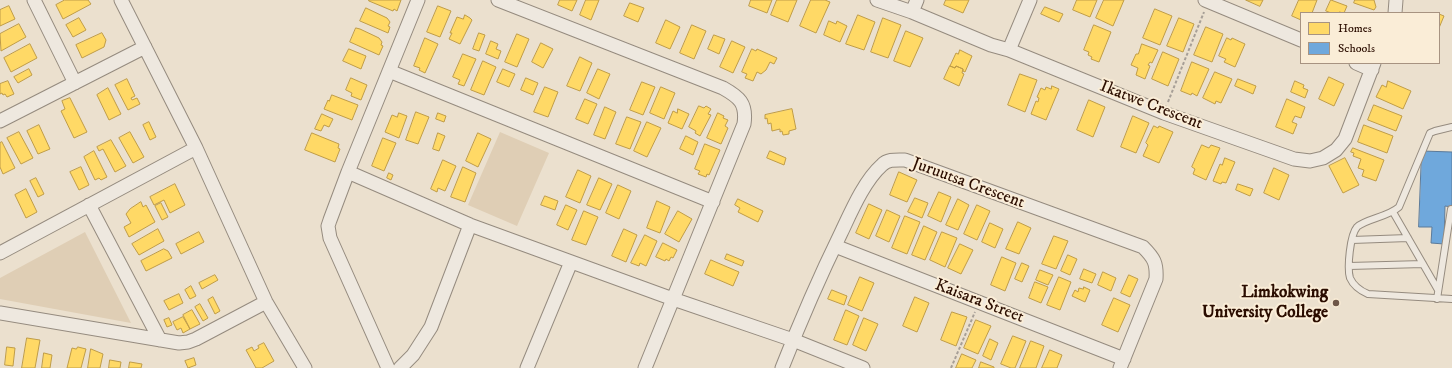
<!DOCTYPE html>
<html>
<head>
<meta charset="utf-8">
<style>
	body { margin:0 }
	#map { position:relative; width:1452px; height:368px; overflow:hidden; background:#ebe0ce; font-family:"IM FELL DW Pica",serif }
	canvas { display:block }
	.legend { position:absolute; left:1300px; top:12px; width:140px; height:52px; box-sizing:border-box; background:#faedd7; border:1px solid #a79381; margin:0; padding:5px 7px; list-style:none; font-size:12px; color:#2b0d00 }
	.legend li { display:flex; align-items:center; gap:8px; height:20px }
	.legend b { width:20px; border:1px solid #a79381 }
</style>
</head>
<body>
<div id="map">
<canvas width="1452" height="368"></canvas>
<ul class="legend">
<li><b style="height:11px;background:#ffd966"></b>Homes</li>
<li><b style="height:11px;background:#6fa8dc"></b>Schools</li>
</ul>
</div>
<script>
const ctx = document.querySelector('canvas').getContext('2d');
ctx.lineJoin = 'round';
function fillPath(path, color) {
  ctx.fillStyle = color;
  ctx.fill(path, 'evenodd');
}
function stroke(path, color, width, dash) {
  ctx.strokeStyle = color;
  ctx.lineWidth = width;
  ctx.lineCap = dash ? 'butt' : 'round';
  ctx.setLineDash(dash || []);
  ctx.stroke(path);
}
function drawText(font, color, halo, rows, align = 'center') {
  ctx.font = font + ' "IM FELL DW Pica",serif';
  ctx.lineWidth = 4;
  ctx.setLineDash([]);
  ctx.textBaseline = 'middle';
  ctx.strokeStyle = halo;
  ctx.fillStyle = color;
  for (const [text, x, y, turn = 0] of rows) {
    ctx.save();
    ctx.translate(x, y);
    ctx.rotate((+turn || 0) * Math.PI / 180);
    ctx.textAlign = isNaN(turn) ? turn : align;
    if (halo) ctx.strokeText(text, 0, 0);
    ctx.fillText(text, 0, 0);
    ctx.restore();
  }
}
fillPath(new Path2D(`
	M500 132 549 153 517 226 468 205Z
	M85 232 131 323 0 299V278Z`), '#dfceb5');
const homes = new Path2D(`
	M65 0H88L91 4 63 19 56 5Z
	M369 0H401L397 11 394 9 393 11 369 1Z
	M560 0H577L572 11 558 5Z
	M586 0H599L591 20 580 15Z
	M751 0H772L767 13 749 6Z
	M777 0H797L788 22 771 15Z
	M811 0H825L830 2 816 33 800 26Z
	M946 0H969L963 13 944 5Z
	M1077 0H1097L1090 17 1073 10Z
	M1104 0H1124L1113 26 1096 18Z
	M1246 0H1263L1260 6Z
	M1299 0H1317L1312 13H1301V20L1292 16Z
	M1331 0 1347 6 1344 13 1339 12V13H1331L1326 11Z
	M1355 0H1374L1376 7 1374 10 1354 3Z
	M630 3 644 8 638 22 624 16Z
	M9 6 15 19 0 26V10Z
	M438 6 451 11 440 37 427 32Z
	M1045 7 1063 14 1059 22 1041 14Z
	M366 8 387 18 390 22 388 26 390 27 388 33 360 21Z
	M1155 9 1172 16 1160 45 1143 38Z
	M1439 14 1444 16 1439 28Z
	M465 15 470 18 472 20 460 44 449 39 452 33H450L457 17 463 19Z
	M858 15 875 22 864 50 846 44Z
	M79 18 86 30 73 37 66 25Z
	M883 18 901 25 888 58 871 52Z
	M1179 18 1194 24 1183 52 1167 46Z
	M666 20 680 27 670 49 656 43Z
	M829 21 836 24 837 21 847 26 840 42 824 35Z
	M19 24 26 37 1 51 0 34Z
	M692 25 706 31 694 59 680 53Z
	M1094 25 1111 32 1099 62 1091 59 1092 57 1088 55 1089 52 1084 50Z
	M1206 27 1223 34 1212 62 1194 55Z
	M356 28 360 29 379 38 382 42 381 45 383 46 379 55 350 42Z
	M906 31 923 38 910 67 894 61Z
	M102 33 106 40 104 47 82 58 76 45Z
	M479 33 485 35 479 51 473 49Z
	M517 34 529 39 517 67 505 62Z
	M714 35 725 39 719 54 708 49Z
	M425 38 438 44 425 73 419 70 420 68 414 66Z
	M1227 38 1231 40 1232 38 1245 44 1235 67 1224 62 1226 59 1219 56Z
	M491 41 498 44 496 49 501 51 498 59 486 54Z
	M732 41 745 47 733 73 720 67Z
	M541 43 553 49 543 68 532 62Z
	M30 44 37 58 11 72 4 58Z
	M1142 44 1158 50 1152 63 1150 62 1148 65 1150 66 1145 79 1136 75 1138 68 1131 65 1136 54H1138Z
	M349 49 366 56 361 69 343 61Z
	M752 49 756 51 757 49 777 58 774 64 770 62 766 70 761 74 757 72 753 81 745 78 747 74 742 72Z
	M960 50 972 56 965 72 963 71V69L956 66 955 68 950 66 956 53 958 54Z
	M1163 52 1179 59 1168 86 1152 79Z
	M463 54 476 59 464 86 458 84 460 80 453 77Z
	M580 57 592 63 580 91 567 86Z
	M483 61 496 67 484 95 471 90Z
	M1192 62 1209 69 1197 96 1192 93 1191 95 1181 91Z
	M950 66 955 68 956 66 963 69 962 73 964 74 959 86 944 79Z
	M29 69 32 75 18 83 14 77Z
	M503 69 515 74 509 87 497 82Z
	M598 69 610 74 599 99 587 93Z
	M1215 72 1232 79 1221 103 1216 101 1215 104 1203 98Z
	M1020 74 1037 80 1025 112 1008 105Z
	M1329 77 1344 84 1334 106 1319 99Z
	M351 78 367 85 361 100 351 96 352 93 346 90Z
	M526 78 538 83 533 95 521 90Z
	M127 79 135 96 131 98 132 100 137 98 140 104 128 110 115 85Z
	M1238 79 1256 86 1253 94 1235 86Z
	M8 81 14 94 7 97 5 94 3 95 2 93 0 94V84Z
	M1295 81 1304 85 1303 88 1308 90 1305 98 1291 92Z
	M1388 81 1411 91 1403 109 1376 97 1382 85 1386 87Z
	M642 82 655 87 643 115 630 110Z
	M1052 86 1059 89 1046 120 1031 114 1036 101 1038 102 1039 98 1037 97 1041 88 1045 90 1046 87 1051 89Z
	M545 87 558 92 548 117 534 112Z
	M661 87 675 93 664 119 650 113Z
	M108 88 121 114 109 120 97 95Z
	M332 95 358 105 352 120 324 109 328 100 329 101Z
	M70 98 87 132 74 138 61 111 65 109 62 101Z
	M585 99 597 104 588 124 576 119Z
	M1287 99 1305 107 1301 118 1295 116 1292 122 1297 124 1293 134 1276 127Z
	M1089 100 1105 107 1093 137 1077 130Z
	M1374 105 1402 116 1396 131 1368 120Z
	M699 106 704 108 706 106 711 109 708 114 711 115 700 136 695 133 696 131 689 127Z
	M605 107 616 112 605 139 594 135Z
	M678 109 689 114 682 129 668 123 673 111 677 113Z
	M792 109 796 129 789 131V134L783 135 782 131 780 132V129L772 131 771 123 768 124 767 118 765 119V115Z
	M416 112 429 117 418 144 406 140Z
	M399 113 407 116 399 138 385 132 392 115 397 117Z
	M438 113 446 116 444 122 436 119Z
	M718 113 724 116 723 118 728 120 725 126 728 128 721 144 707 138Z
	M322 114 333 119 329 127 324 125 321 131 315 129Z
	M1133 116 1149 123 1136 153 1121 147Z
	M627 117 641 122 630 149 616 144Z
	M149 122 156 137 150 140 143 125Z
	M647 122 661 128 647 157 634 151Z
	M39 125 50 149 38 154 27 131Z
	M1364 125 1393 136 1387 153 1358 142Z
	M1154 126 1158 128 1159 126 1173 132 1159 163 1143 156 1148 145 1146 143Z
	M19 132 33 158 21 164 7 138Z
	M130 132 144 157 133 163 119 138Z
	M312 133 339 144 338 148 340 149 335 162 305 150Z
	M438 133 445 136 439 151 433 149Z
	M478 133 491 139 478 167 466 161Z
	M686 136 698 142 693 155 680 149Z
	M383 138 396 143 384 171 372 166Z
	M111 140 126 166 115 172 103 149 99 151 97 147Z
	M2 142 15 168 3 174 0 167V143Z
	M705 144 720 150 709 175 707 174 706 177 698 174 700 171 695 169Z
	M1202 145 1209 148 1211 145 1220 148 1206 180 1193 174 1195 169 1192 167Z
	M1353 148 1384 160 1376 181 1362 176 1364 170 1358 168 1361 159 1353 156 1354 153 1351 152Z
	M94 151 107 177 101 180 99 178 95 180 84 157Z
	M770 151 786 158 784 165 767 158Z
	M1225 158 1235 162 1226 183 1222 182 1221 184 1213 181 1220 164 1222 165Z
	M1345 158 1359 185 1343 193 1329 166Z
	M443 160 456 166 445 191 438 188 437 192 431 189Z
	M81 167 89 185 79 190 70 172Z
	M463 167 476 173 465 202 451 197Z
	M1274 168 1289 175 1279 200 1264 193Z
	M578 170 591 176 580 203 566 197Z
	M899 172 917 180 907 202 890 195Z
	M389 173 393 175 391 180 387 178Z
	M36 178 44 194 38 197 30 181Z
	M599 178 612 184 600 210 587 205Z
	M175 184 185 205 170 213 164 200 154 205 150 197Z
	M1238 184 1253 189 1250 196 1236 190Z
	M618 185 631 191 619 219 606 213Z
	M26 189 37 212 26 218 15 195Z
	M939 192 951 197 941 222 928 216Z
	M545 196 558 201 555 210 541 205Z
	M915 198 928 203 922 218 908 212Z
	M738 199 763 211 758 222 738 212 740 208 735 205Z
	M958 199 969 205 958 230 946 225Z
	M657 201 670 207 660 233 647 228Z
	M141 202 143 207 146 205 155 222 129 237 124 227 131 223 126 214 130 209Z
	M161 203 168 217 162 220 155 206Z
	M869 204 882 210 869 239 856 233Z
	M566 205 577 210 568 230 557 225Z
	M977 205 990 211 977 240 964 234Z
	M887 210 900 216 889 242 876 236Z
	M584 211 598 217 586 245 572 240Z
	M678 211 692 219 679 242 665 234Z
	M905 216 920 222 907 254 892 248Z
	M1018 222 1031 228 1019 254 1006 249Z
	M990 223 1003 229 995 248 982 242Z
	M924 226 937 232 925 260 912 255Z
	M158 229 164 241 139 255 132 244Z
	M624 229 637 235 626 262 612 256Z
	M199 232 204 242 181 254 176 244Z
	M942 232 957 238 945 267 930 260Z
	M645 235 657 241 646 266 640 263 639 266 631 263Z
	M1054 236 1068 241 1056 269 1042 264Z
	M663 243 677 250 673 258 671 257 669 261 666 259 665 261 656 257Z
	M960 244 973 250 961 274 948 268Z
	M164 249 168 251 172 258 146 271 141 261Z
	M727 254 744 261 742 266 725 259Z
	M1068 255 1077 259 1070 275 1061 271Z
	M1002 257 1016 263 1005 291 991 285Z
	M711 260 739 272 733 286 705 274Z
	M1022 263 1029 266 1022 282 1015 279Z
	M1084 269 1096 274 1092 283 1080 279Z
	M1040 270 1053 275 1048 285 1036 280Z
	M1103 272 1116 278 1111 291 1098 285Z
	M215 275 218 280 202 289 199 283Z
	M1129 275 1138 279 1130 297 1121 293Z
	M860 277 874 283 862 311 848 305Z
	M1059 277 1071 282 1060 310 1047 305Z
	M1035 282 1048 287 1041 303 1029 298Z
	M191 286 196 296 190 299 185 290Z
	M1084 287 1090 290 1085 302 1072 296 1075 290 1078 292 1079 288 1083 289Z
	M832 290 847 296 844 305 828 299Z
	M179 294 183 303 169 310 164 301Z
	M213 297 220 311 215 314 208 300Z
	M915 297 929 303 917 332 903 326Z
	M1114 298 1130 305 1118 332 1102 325Z
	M200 304 208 318 203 321 195 307Z
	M192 310 200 324 190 329 183 315Z
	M846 310 859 316 847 345 834 340Z
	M952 312 967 317 956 346 941 340Z
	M183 317 190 329 183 333 181 328 177 330 173 322Z
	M169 318 172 325 167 327 164 320Z
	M864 318 878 324 866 351 853 345Z
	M976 320 991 326 978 354 964 348Z
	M1013 336 1026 341 1015 368H1011L1001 364Z
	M27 338 40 340 35 368H22Z
	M990 339 998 343 991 360 983 356Z
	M1031 341 1044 346 1036 368H1020Z
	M264 343 274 361 262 368H256L246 350 252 347 254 351 259 348 258 346Z
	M7 347 15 348 13 366 5 365Z
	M78 347 86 349 81 368H67L72 348 76 349Z
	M91 349 103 354 100 368H88Z
	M1050 350 1062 355 1057 368H1042Z
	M44 353 52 355 50 368H42Z
	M962 354 976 360 972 368H956Z
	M194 358 196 365 188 368 185 361Z
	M110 360 121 362 120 368H109Z
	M130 362 142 364 141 368H129Z
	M981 362 994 367V368H979Z`);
fillPath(homes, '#ffd966');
stroke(homes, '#bf9c47', 1);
const schools = new Path2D(`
	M1422 151 1452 152V207L1445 206 1444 244 1431 243 1432 227H1419Z`);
fillPath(schools, '#6fa8dc');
stroke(schools, '#5b7a9a', 1);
const lane = new Path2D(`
	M1452 127 1435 131 1430 133 1399 207C1388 217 1365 219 1357 227 1350 235 1347 268 1350 278 1354 287 1361 291 1368 294L1452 299
	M1393 212 1438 290
	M1352 240 1408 238
	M1349 266 1423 264
	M1437 299 1451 209`);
const street = new Path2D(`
	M34 0 75 83
	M121 0 196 148 266 302 305 368
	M498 0 723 88C739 97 747 103 744 124L645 368
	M877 0 912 12 991 45 1009 50 1164 113 1294 159 1310 161 1323 158 1336 150 1345 139 1374 63
	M1205 0 1301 40
	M912 12 917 0
	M1395 13 1396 0
	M1009 50 1030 0
	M1356 63 1372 70
	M389 71 713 202
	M0 121 145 47
	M348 172 470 225 673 299 793 340 863 368
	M89 205 160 340
	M835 246 1124 359
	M0 253 196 148
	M0 313 179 343 188 342 196 339 266 302
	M388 368 330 238 328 226 330 220 348 172 418 0
	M400 368 413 355 431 327 470 225
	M527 368 571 262
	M782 368C800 322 819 278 841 233 851 212 864 181 882 165 888 159 896 160 905 160L1143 247C1154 258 1157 263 1156 279L1120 368`);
stroke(lane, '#958b7f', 8);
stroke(street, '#958b7f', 15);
stroke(new Path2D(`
	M1168 102 1204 12
	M951 368 975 312`), '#a79f97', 2, [3, 2]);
stroke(lane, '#eee8df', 6);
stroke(street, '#eee8df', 13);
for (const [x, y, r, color] of [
	[1336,303,4,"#6e5748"]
]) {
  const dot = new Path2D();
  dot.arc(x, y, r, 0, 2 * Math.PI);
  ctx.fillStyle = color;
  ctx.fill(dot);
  stroke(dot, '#faedd7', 1.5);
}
drawText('17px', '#2b0d00', '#faedd7', [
	["Ikatwe Crescent",1151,106,21],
	["Juruutsa Crescent",968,184,20],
	["Kaisara Street",979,302,21]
]);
drawText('bold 17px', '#2b0d00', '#faedd7', [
	["Limkokwing",1328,293],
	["University College",1328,313]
], 'right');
</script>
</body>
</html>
